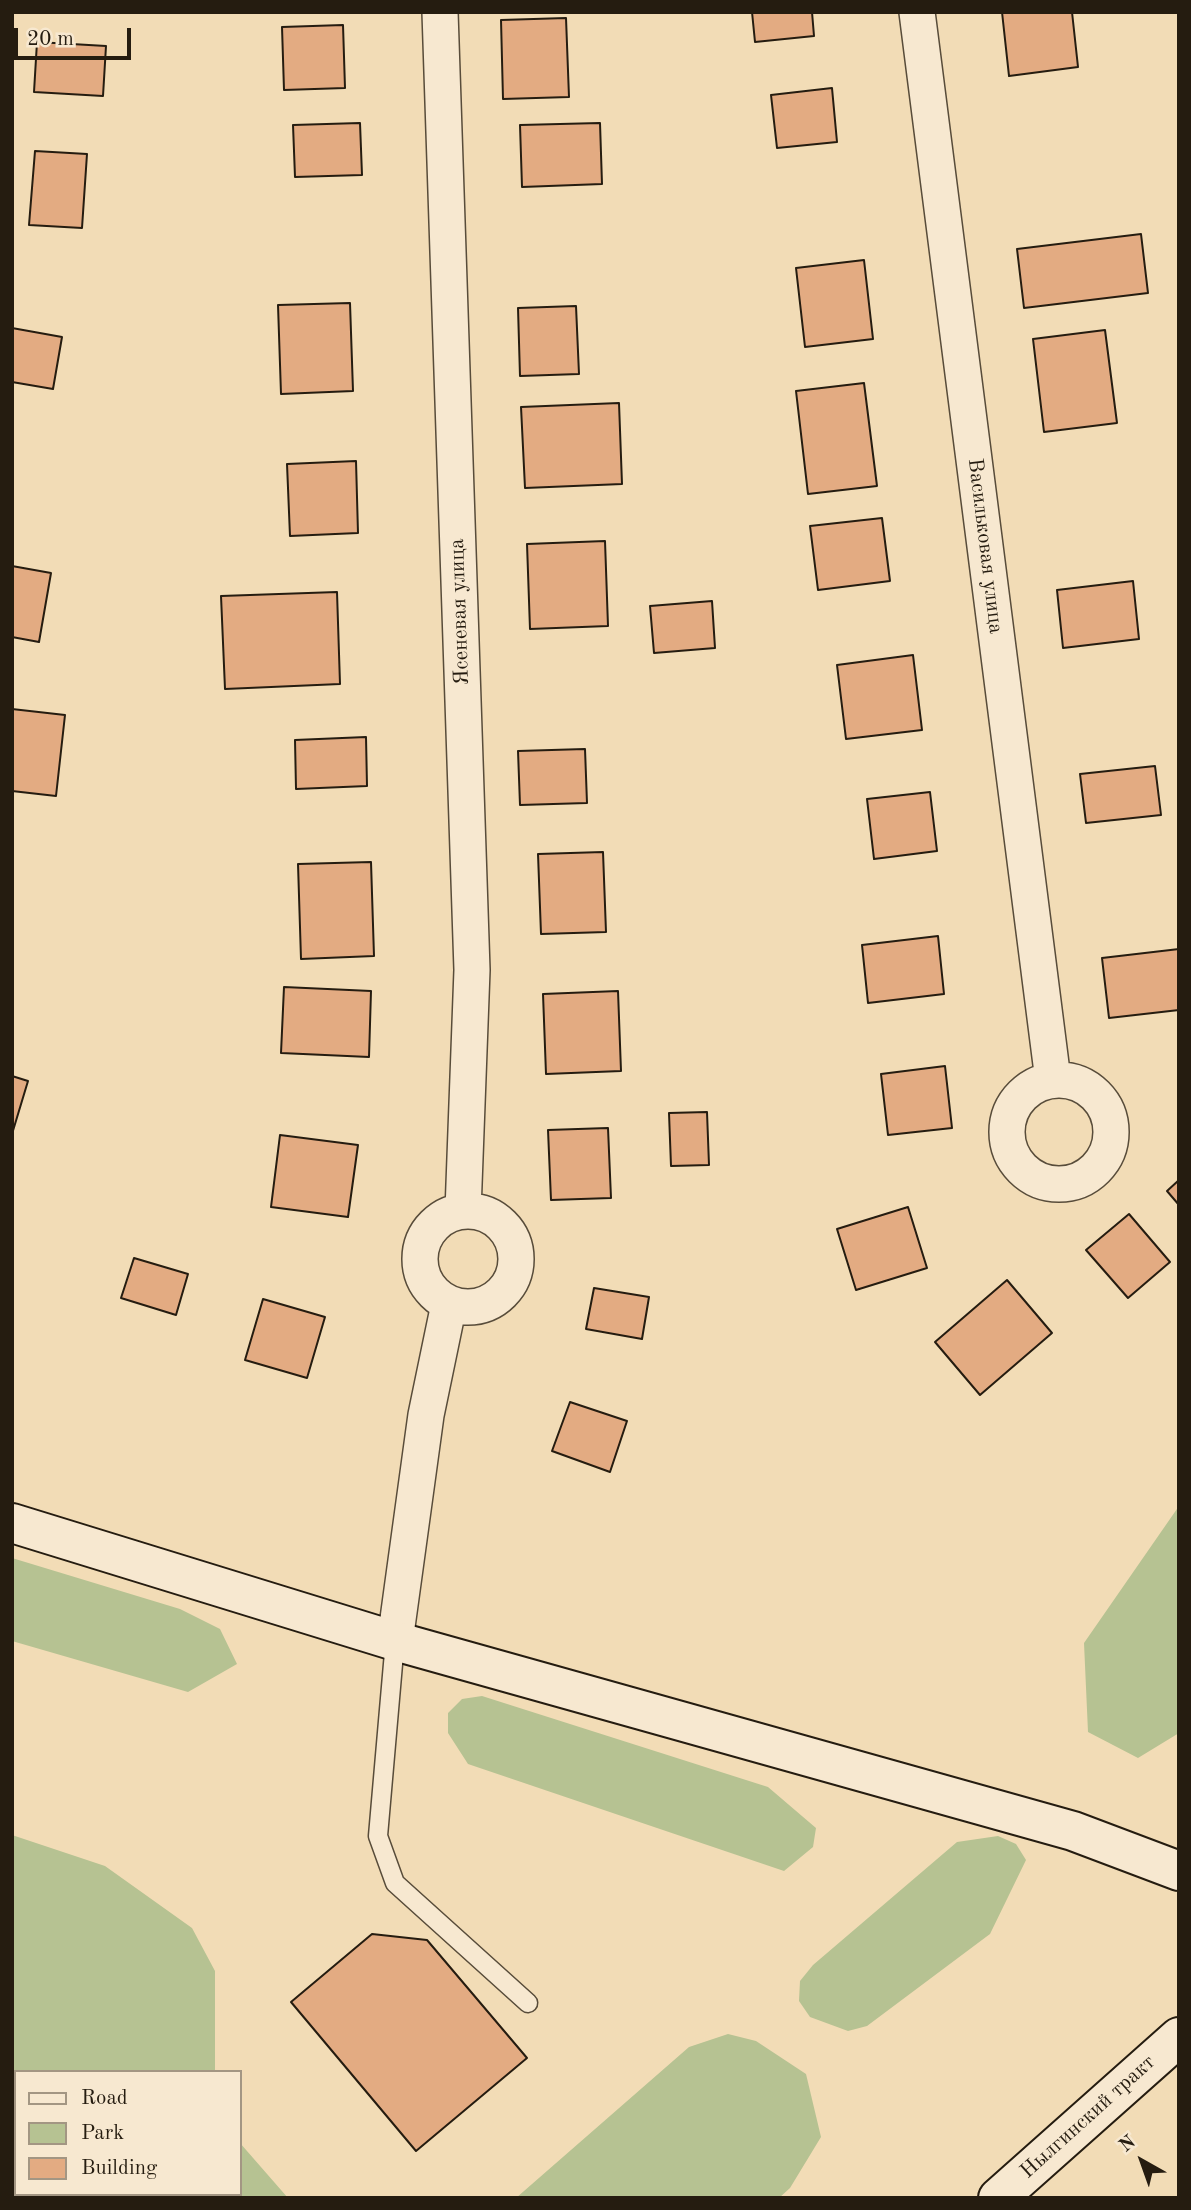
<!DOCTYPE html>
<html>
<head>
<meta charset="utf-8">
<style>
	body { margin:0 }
	#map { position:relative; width:1191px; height:2210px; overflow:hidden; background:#f2dcb6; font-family:"Old Standard TT",serif }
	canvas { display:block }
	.frame { position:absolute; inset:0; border:14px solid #251c10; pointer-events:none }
	.legend { position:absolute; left:14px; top:2070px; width:228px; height:126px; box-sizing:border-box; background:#f7e8d0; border:2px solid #a39683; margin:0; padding:9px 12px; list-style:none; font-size:21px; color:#251c10 }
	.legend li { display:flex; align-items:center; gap:14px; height:35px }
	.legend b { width:35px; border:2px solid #a39683 }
	.north { position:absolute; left:1107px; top:2126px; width:70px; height:70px; -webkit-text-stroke:5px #f7e8d0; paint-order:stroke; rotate:320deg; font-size:19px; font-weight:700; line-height:28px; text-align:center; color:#251c10 }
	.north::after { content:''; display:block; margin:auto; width:24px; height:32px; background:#251c10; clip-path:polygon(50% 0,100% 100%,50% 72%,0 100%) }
	.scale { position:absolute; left:14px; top:28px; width:117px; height:32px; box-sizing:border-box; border:4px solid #251c10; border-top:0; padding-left:9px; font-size:21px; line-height:24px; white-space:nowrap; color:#251c10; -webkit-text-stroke:5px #f7e8d0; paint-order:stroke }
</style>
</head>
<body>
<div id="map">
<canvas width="1191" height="2210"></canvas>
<div class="frame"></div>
<ul class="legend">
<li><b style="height:9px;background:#f7e8d0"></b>Road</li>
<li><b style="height:19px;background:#b6c292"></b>Park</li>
<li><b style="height:19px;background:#e3ab82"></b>Building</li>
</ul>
<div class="north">N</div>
<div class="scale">20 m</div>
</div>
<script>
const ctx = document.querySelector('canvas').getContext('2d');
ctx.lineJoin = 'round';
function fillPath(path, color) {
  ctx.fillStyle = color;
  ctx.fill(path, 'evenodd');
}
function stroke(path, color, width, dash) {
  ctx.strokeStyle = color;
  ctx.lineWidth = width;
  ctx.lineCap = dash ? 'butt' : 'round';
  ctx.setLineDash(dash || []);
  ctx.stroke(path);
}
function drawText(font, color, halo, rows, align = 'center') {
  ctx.font = font + ' "Old Standard TT",serif';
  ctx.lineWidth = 5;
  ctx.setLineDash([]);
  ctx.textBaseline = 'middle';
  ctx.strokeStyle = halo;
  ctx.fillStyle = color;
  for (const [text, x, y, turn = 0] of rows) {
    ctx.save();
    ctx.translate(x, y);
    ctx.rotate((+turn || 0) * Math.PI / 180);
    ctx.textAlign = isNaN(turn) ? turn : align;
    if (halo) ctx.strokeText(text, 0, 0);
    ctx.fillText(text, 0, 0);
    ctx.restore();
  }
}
fillPath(new Path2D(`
	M1179 1506V1733L1138 1758 1088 1732 1084 1643Z
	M12 1558 180 1609 220 1629 237 1664 188 1692 12 1641Z
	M482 1696 768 1787 816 1828 813 1847 784 1871 468 1764 448 1733V1713L462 1699Z
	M12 1835 105 1866 192 1928 215 1971V2072H16V2194H240V2143L288 2198H12Z
	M998 1836 1016 1844 1026 1860 990 1934 867 2026 848 2031 810 2017 799 2001 800 1981 813 1965 957 1842Z
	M728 2034 756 2041 806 2074 821 2137 790 2188 779 2198H516L689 2047Z`), '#b6c292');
const building = new Path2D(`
	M752 12H812L814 36 755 42Z
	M1002 12H1072L1078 67 1009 76Z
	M566 18 569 97 503 99 501 20Z
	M343 25 345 88 284 90 282 27Z
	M37 42 106 46 103 96 34 92Z
	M832 88 837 142 777 148 771 95Z
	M360 123 362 175 295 177 293 125Z
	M600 123 602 184 522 187 520 125Z
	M35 151 87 154 82 228 29 225Z
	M1141 234 1148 293 1024 308 1017 249Z
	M864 260 873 339 805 347 796 268Z
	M350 303 353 391 281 394 278 305Z
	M576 306 579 374 520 376 518 308Z
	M12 328 62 337 53 389 12 382Z
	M1105 330 1117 423 1044 432 1033 339Z
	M864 383 877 486 808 494 796 391Z
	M619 403 622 484 525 488 521 407Z
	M356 461 358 533 290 536 287 464Z
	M882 518 890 581 818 590 810 526Z
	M605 541 608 626 530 629 527 544Z
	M12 566 51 573 39 642 12 637Z
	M1133 581 1139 639 1063 648 1057 590Z
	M337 592 340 684 225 689 221 596Z
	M712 601 715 648 654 653 650 606Z
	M913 655 922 730 846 739 837 665Z
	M12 709 65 715 56 796 12 791Z
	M366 737 367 786 296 789 295 740Z
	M585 749 587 803 520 805 518 751Z
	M1155 766 1161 815 1086 823 1080 774Z
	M930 792 937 851 874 859 867 799Z
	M603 852 606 932 541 934 538 854Z
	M371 862 374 956 301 959 298 864Z
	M938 936 944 994 868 1003 862 945Z
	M1179 949V1010L1109 1018 1102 958Z
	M284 987 371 991 369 1057 281 1053Z
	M618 991 621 1071 546 1074 543 994Z
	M945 1066 952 1128 888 1135 881 1074Z
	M12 1076 28 1081 12 1134Z
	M707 1112 709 1165 671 1166 669 1113Z
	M608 1128 611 1198 551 1200 548 1130Z
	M280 1135 358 1145 348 1217 271 1207Z
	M1179 1180V1205L1167 1191Z
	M908 1207 927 1268 856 1290 837 1229Z
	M1129 1214 1170 1262 1128 1298 1086 1250Z
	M134 1258 188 1274 176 1315 121 1298Z
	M1007 1280 1052 1333 980 1395 935 1342Z
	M594 1288 649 1297 642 1339 586 1329Z
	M263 1299 325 1317 307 1378 245 1360Z
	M570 1402 627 1421 610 1472 552 1451Z
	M372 1934 427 1940 527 2058 416 2151 291 2002Z`);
fillPath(building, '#e3ab82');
stroke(building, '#251c10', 2);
const lane = new Path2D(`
	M395 1641 378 1836 395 1883 528 2003`);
const street = new Path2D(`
	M440 12 472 970 463 1211
	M917 12 1053 1080
	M1007 1132a52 52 0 1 1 104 0a52 52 0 1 1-104 0Z
	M420 1259a48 48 0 1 1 96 0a48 48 0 1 1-96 0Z
	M395 1641 426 1415 449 1304`);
const secondary = new Path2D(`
	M12 1523 395 1641 1073 1831 1179 1871
	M998 2198 1179 2037`);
stroke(lane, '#584c3a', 21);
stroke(street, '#584c3a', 38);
stroke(secondary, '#251c10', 42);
stroke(lane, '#f7e8d0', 18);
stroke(street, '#f7e8d0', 35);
stroke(secondary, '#f7e8d0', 38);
drawText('21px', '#251c10', '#f7e8d0', [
	["Васильковая улица",985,546,83],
	["Ясеневая улица",460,612,-92],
	["Нылгинский тракт",1088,2117,-42]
]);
</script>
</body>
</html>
